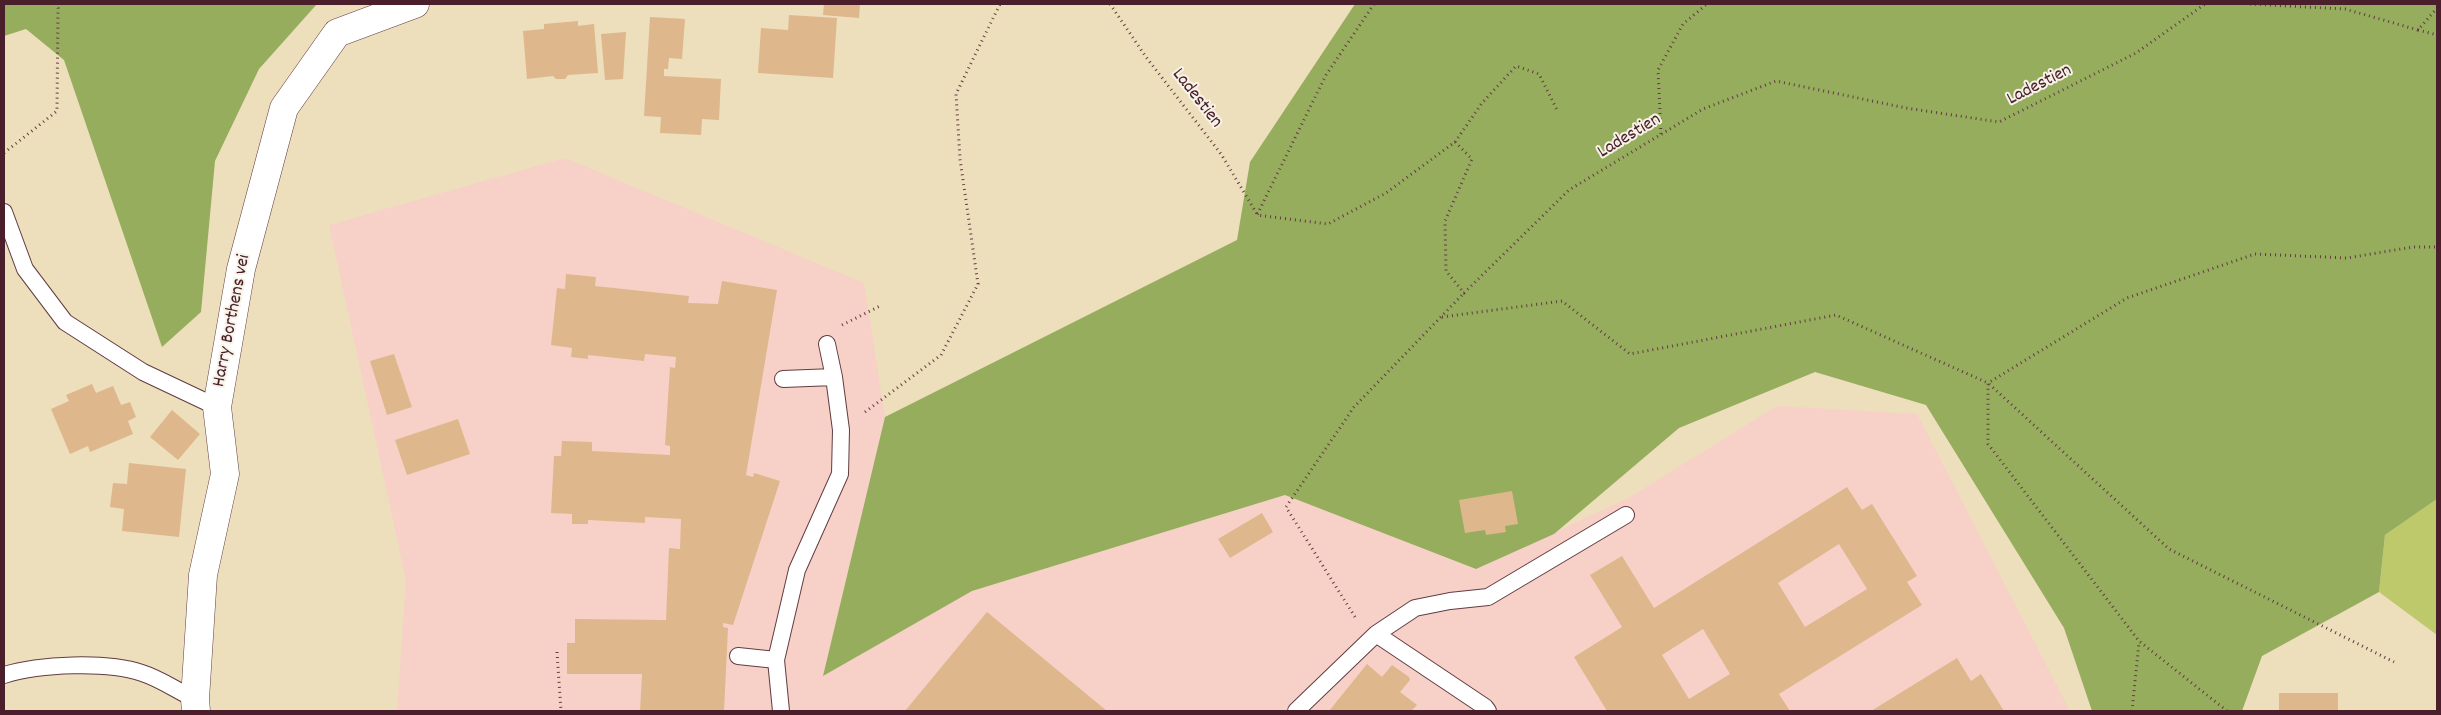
<!DOCTYPE html>
<html>
<head>
<meta charset="utf-8">
<style>
	body { margin:0 }
	#map { position:relative; width:2441px; height:715px; overflow:hidden; background:#eddebc; font-family:Dekko,sans-serif }
	canvas { display:block }
	.frame { position:absolute; inset:0; border:5px solid #4a1f2b; pointer-events:none }
</style>
</head>
<body>
<div id="map">
<canvas width="2441" height="715"></canvas>
<div class="frame"></div>
</div>
<script>
const ctx = document.querySelector('canvas').getContext('2d');
ctx.lineJoin = 'round';
function fillPath(path, color) {
  ctx.fillStyle = color;
  ctx.fill(path, 'evenodd');
}
function stroke(path, color, width, dash) {
  ctx.strokeStyle = color;
  ctx.lineWidth = width;
  ctx.lineCap = dash ? 'butt' : 'round';
  ctx.setLineDash(dash || []);
  ctx.stroke(path);
}
function drawText(font, color, halo, rows, align = 'center') {
  ctx.font = font + ' Dekko,sans-serif';
  ctx.lineWidth = 4;
  ctx.setLineDash([]);
  ctx.textBaseline = 'middle';
  ctx.strokeStyle = halo;
  ctx.fillStyle = color;
  for (const [text, x, y, turn = 0] of rows) {
    ctx.save();
    ctx.translate(x, y);
    ctx.rotate((+turn || 0) * Math.PI / 180);
    ctx.textAlign = isNaN(turn) ? turn : align;
    if (halo) ctx.strokeText(text, 0, 0);
    ctx.fillText(text, 0, 0);
    ctx.restore();
  }
}
fillPath(new Path2D(`
	M565 158 864 283 885 417 823 676 972 591 1285 495 1476 569 1630 497 1777 406 1917 414 2070 711H397L406 580 329 225Z`), '#f7d1c8');
fillPath(new Path2D(`
	M2437 499V635L2379 592 2385 535Z`), '#bdc96a');
fillPath(new Path2D(`
	M4 4H317L259 69 215 161 201 312 162 347 64 60 26 29 4 36Z
	M1355 4H2437V499L2385 535 2379 592 2262 656 2242 711H2092L2064 628 1926 405 1815 372 1679 428 1554 534 1476 569 1285 495 972 591 823 676 885 417 1237 240 1250 162Z`), '#96ad5e');
fillPath(new Path2D(`
	M824 4H860L859 18 823 15Z
	M789 15 837 18 833 78 758 73 761 28 788 30Z
	M650 17 685 19 682 59 669 58 668 69H664V76L721 79 719 120 702 119 701 135 660 133 661 117 644 116Z
	M578 21V26L594 24 598 73 568 75 565 79H556L553 76 527 79 523 31 544 29V24Z
	M626 32 623 79 605 80 601 34Z
	M566 274 596 277 595 286 689 296 688 303 718 304 722 281 777 290 746 475 753 477 754 473 780 481 733 625 723 623V627L728 628 724 711H640L642 674H567V643H575V619L666 620 669 548 680 549 681 519 645 517V523L588 520V524H572V514L551 513 554 456H561L562 441 592 442V451L670 455V446L665 445 670 367 675 368 676 357 645 354 644 361 588 355V359L571 357 572 348 551 345 557 288 565 289Z
	M394 354 412 407 387 415 370 361Z
	M92 384 96 393 113 386 121 405 130 402 136 417 128 421 133 434 90 452 88 446 70 454 51 409 69 401 66 395Z
	M172 410 200 434 178 460 150 437Z
	M458 419 470 454 407 475 395 440Z
	M129 463 186 469 179 537 122 531 124 509 110 507 113 483 127 484Z
	M1847 487 1862 510 1872 504 1917 576 1907 582 1922 605 1779 694 1790 711H1607L1574 657 1622 627 1590 575 1622 556 1654 608ZM1839 544 1867 589 1805 627 1778 583ZM1703 629 1730 674 1689 699 1662 655Z
	M1512 491 1518 524 1505 526 1506 532 1486 535 1485 530 1465 533 1459 500Z
	M1262 513 1273 532 1230 558 1218 539Z
	M987 612 1107 711H905Z
	M1957 658 1971 681 1981 674 2004 711H1871Z
	M1367 664 1382 677 1392 665 1409 677 1410 680 1400 692 1417 705 1411 711H1329Z
	M2279 693H2338V711H2279Z`), '#dfb78c');
const lane = new Path2D(`
	M4 212 25 269 65 322 143 372 217 407
	M783 379 834 377
	M1376 634 1415 608 1450 601 1488 597 1626 515
	M738 656 776 660
	M4 675C40 664 106 661 142 673 161 679 177 691 195 699
	M781 711 776 660 797 570 840 474 841 430 834 377 827 344
	M1296 711 1376 634 1485 707 1488 711`);
const street = new Path2D(`
	M196 711 195 699 203 575 225 474 217 407 241 269 284 108 337 33 415 4`);
stroke(lane, '#623c41', 18);
stroke(street, '#623c41', 29);
stroke(new Path2D(`
	M1110 4 1146 57 1221 154 1257 214
	M1374 4 1326 75 1257 215 1328 224 1386 193 1455 142 1472 159 1445 221 1446 271 1464 293 1569 190 1703 109 1776 81 1906 108 1999 122 2136 53 2205 4
	M2250 4 2345 9 2418 30 2437 8
	M2418 30 2437 35
	M1661 134 1658 70 1683 24 1707 4
	M1455 142 1482 103 1516 66 1539 74 1558 112
	M4 153 57 111 58 8 56 4
	M1442 317 1562 301 1630 354 1836 315 1988 383 2169 549 2394 662
	M842 325 882 305
	M865 412 941 355 978 284 960 159 956 94 1000 4
	M1355 617 1286 507 1354 407 1464 293
	M557 652 561 711
	M2132 711 2139 642
	M2227 711 2139 641 1988 444V383L2127 298 2255 254 2347 258 2413 247H2437`), '#623c41', 3, [1, 4]);
stroke(lane, '#fff', 16);
stroke(street, '#fff', 28);
drawText('19px', '#4a1f2b', '#f7f3e8', [
	["Ladestien",2040,86,-27],
	["Ladestien",1196,99,52],
	["Ladestien",1630,137,-31],
	["Harry Borthens vei",233,321,-79]
]);
</script>
</body>
</html>
